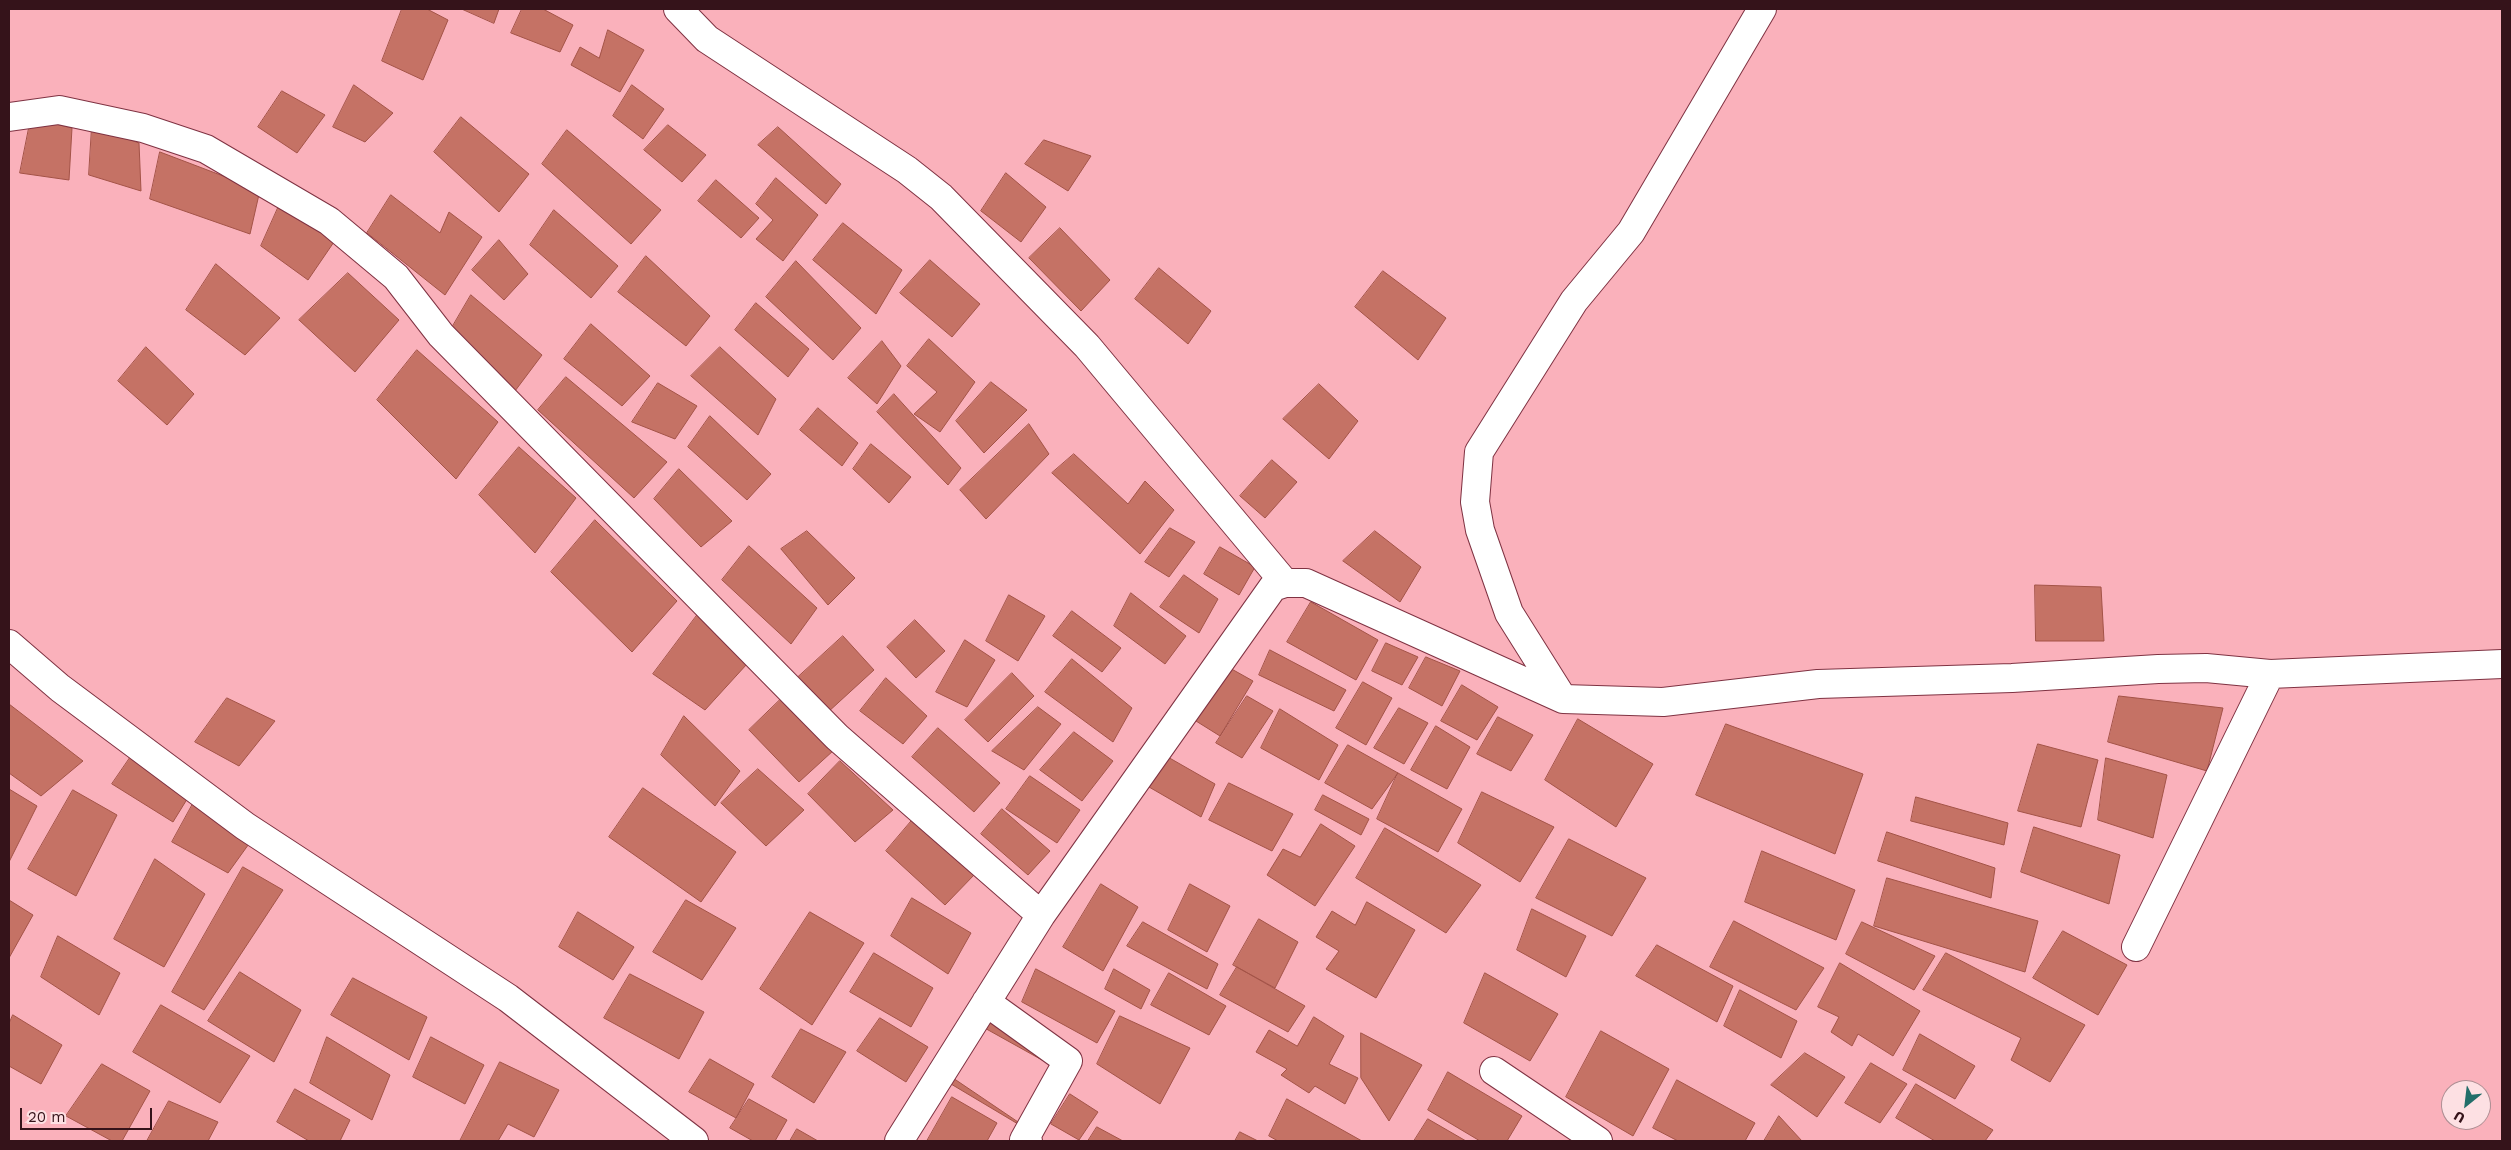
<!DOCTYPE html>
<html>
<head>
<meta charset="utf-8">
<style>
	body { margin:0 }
	#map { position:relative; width:2511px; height:1150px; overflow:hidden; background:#fab1bb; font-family:"Work Sans",sans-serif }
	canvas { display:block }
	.frame { position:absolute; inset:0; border:10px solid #35131a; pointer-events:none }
	.north { position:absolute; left:2441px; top:1080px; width:50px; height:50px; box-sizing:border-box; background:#fde0e3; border:1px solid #ad8e93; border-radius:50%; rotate:209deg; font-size:14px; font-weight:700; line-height:20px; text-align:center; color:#35131a }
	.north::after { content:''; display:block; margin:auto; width:18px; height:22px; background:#236e6a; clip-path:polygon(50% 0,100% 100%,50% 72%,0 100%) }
	.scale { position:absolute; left:20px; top:1108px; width:132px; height:22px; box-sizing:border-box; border:2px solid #35131a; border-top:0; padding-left:6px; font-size:15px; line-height:18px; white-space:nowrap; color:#35131a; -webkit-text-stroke:4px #fde0e3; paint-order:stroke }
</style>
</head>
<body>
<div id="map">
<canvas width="2511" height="1150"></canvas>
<div class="frame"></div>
<div class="north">U</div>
<div class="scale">20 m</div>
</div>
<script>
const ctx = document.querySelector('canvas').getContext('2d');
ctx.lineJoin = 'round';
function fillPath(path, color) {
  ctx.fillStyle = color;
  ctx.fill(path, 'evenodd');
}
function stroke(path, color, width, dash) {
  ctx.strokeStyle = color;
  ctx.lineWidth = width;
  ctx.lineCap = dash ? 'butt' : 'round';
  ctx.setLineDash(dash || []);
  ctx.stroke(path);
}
const building = new Path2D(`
	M402 9H427L448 20 423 80 382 61Z
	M462 9H499L494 23Z
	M522 9H543L573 25 560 52 511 33Z
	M608 30 644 50 620 92 571 65 580 47 599 58Z
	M354 85 393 113 365 142 333 127Z
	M632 85 664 109 643 139 613 116Z
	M282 91 325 115 297 153 258 127Z
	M461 117 529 174 499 212 434 152Z
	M31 118 72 128 69 180 20 173Z
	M668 125 706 155 682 182 644 150Z
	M92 126 139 143 141 191 89 175Z
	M778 127 841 184 826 204 758 145Z
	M567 130 661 210 631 244 542 164Z
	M1044 140 1091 156 1068 191 1025 164Z
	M160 152 260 190 250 234 150 199Z
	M1006 173 1046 207 1021 242 981 211Z
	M776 178 818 215 783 261 756 239 773 220 756 204Z
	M716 180 759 218 741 238 698 201Z
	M391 195 440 233 449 212 482 237 445 295 367 233Z
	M282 199 336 239 308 280 261 246Z
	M554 210 618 266 591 298 530 245Z
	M843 223 902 270 876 314 813 260Z
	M1060 228 1110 280 1081 311 1029 258Z
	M499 240 528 274 504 300 472 270Z
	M646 256 710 316 686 346 618 292Z
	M930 260 980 304 952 337 900 293Z
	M796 261 861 328 833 360 766 297Z
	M216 264 280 318 245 355 186 310Z
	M1159 268 1211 311 1188 344 1135 299Z
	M1383 271 1446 318 1418 360 1355 307Z
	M348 273 399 320 355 372 299 320Z
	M471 295 542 355 515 391 450 331Z
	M756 303 809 349 788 377 735 330Z
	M591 324 650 376 622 406 564 359Z
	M929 339 975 382 940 432 914 414 937 392 907 366Z
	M882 341 901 366 877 404 848 378Z
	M146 347 194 394 167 425 118 381Z
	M720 347 776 399 758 435 691 376Z
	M417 350 498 422 456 479 377 400Z
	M566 377 667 462 634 498 538 410Z
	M991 382 1027 410 984 453 956 421Z
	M658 383 697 406 675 439 632 422Z
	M1319 384 1358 421 1329 459 1283 419Z
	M894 394 961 468 948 485 877 412Z
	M818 408 858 443 842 466 800 430Z
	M710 416 771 474 747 500 688 447Z
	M1029 424 1049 454 986 519 960 490Z
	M871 444 911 477 889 503 853 469Z
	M519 447 576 498 535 553 479 495Z
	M1074 454 1128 504 1145 481 1174 510 1140 554 1052 473Z
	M1272 460 1297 482 1265 518 1240 496Z
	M679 469 732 521 701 547 654 499Z
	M595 520 677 601 632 652 551 572Z
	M1170 528 1195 542 1169 577 1145 562Z
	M807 531 855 578 828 605 781 549Z
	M1375 531 1421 567 1400 602 1343 561Z
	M749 546 817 608 791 644 722 580Z
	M1220 547 1255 567 1239 595 1204 574Z
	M1184 575 1218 599 1199 633 1160 607Z
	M2035 585 2101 587 2104 641H2036Z
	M1131 593 1186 636 1165 664 1114 626Z
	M1009 595 1045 616 1018 661 986 641Z
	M1311 602 1378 640 1356 680 1287 642Z
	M1072 611 1121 648 1102 672 1053 636Z
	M698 614 747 664 705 710 653 674Z
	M915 620 945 651 916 678 887 647Z
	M843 636 874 670 827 713 796 679Z
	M965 640 995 660 967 707 936 692Z
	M1386 643 1418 657 1402 685 1372 671Z
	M1270 650 1346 690 1334 711 1259 675Z
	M1426 657 1460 671 1442 706 1409 688Z
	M1072 659 1132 708 1113 742 1045 692Z
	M1228 667 1253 681 1220 736 1196 721Z
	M1012 673 1034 696 988 742 965 720Z
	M886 678 927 716 903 744 860 711Z
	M1363 682 1392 698 1366 745 1336 728Z
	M1462 685 1498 707 1477 740 1441 721Z
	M1247 696 1273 711 1242 758 1216 743Z
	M2119 696 2223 708 2207 771 2108 742Z
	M227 698 275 721 239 766 195 742Z
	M782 698 834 750 799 782 749 730Z
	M9 704 83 761 41 796 9 773Z
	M1038 707 1061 724 1024 770 992 751Z
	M1399 708 1428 723 1404 764 1374 748Z
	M1280 709 1338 745 1319 780 1261 748Z
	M684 716 740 771 715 806 661 755Z
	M1498 717 1533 735 1511 771 1477 754Z
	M1578 719 1653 764 1616 827 1545 780Z
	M1726 724 1863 774 1835 854 1696 795Z
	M1436 726 1470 747 1447 789 1411 770Z
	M938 728 1000 783 974 812 912 757Z
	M1074 732 1113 761 1082 801 1040 770Z
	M2038 744 2098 760 2081 827 2018 811Z
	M1348 745 1398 773 1372 809 1325 783Z
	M134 752 189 796 173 822 112 784Z
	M1166 756 1215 784 1201 817 1149 787Z
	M2106 758 2167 775 2153 838 2098 820Z
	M840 761 893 810 855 842 808 794Z
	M758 769 804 810 766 846 721 803Z
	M1398 773 1462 809 1438 852 1377 819Z
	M1030 776 1080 810 1057 843 1006 809Z
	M1229 783 1293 814 1272 851 1209 820Z
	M643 788 736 852 701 902 609 837Z
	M9 789 37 806 9 862Z
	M73 790 117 815 76 896 28 869Z
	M1482 792 1554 827 1520 882 1458 843Z
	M1323 795 1369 819 1361 835 1315 810Z
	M1916 797 2008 823 2004 845 1911 821Z
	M195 800 251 841 228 873 172 842Z
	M1002 809 1050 851 1028 875 981 834Z
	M914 818 975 874 945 905 886 851Z
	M1321 824 1355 846 1315 906 1267 875 1283 849 1300 857Z
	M2034 827 2120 855 2109 904 2021 872Z
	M1385 828 1481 885 1446 933 1356 878Z
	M1887 832 1995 868 1991 898 1878 861Z
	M1569 839 1646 878 1612 936 1536 898Z
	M1762 851 1855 890 1836 940 1745 902Z
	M155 859 205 894 164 967 114 939Z
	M243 867 283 890 204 1010 172 992Z
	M1887 878 2038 921 2025 972 1874 926Z
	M1101 884 1138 907 1103 971 1063 947Z
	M1190 884 1230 906 1207 952 1168 930Z
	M912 898 971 933 948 974 891 936Z
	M9 900 33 915 9 958Z
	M686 900 736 928 702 980 653 952Z
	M1367 902 1415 930 1376 998 1326 969 1339 951 1316 937 1332 911 1355 925Z
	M1532 909 1586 936 1566 977 1517 950Z
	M578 912 634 947 613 980 559 947Z
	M810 912 864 943 812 1025 760 989Z
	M1259 919 1298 942 1275 988 1233 965Z
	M1734 921 1824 968 1796 1010 1710 967Z
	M1143 922 1218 964 1207 989 1127 946Z
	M1862 922 1935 956 1914 990 1846 954Z
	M2063 931 2127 965 2098 1015 2033 978Z
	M58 936 120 973 99 1015 41 977Z
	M1657 945 1733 986 1717 1022 1636 976Z
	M874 953 933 988 911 1027 850 992Z
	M1946 953 2085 1025 2050 1082 2011 1060 2021 1038 1923 990Z
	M1840 963 1920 1011 1893 1056 1858 1034 1852 1046 1831 1032 1839 1017 1818 1007Z
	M1237 967 1305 1006 1288 1032 1220 995Z
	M1036 969 1115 1011 1097 1043 1022 1002Z
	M1114 969 1150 990 1141 1009 1105 989Z
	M240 972 301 1010 274 1062 208 1021Z
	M1169 973 1226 1006 1209 1035 1151 1005Z
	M1485 973 1558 1014 1530 1061 1464 1023Z
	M630 974 704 1012 679 1059 604 1018Z
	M353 978 427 1017 409 1060 331 1015Z
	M1740 990 1797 1021 1781 1058 1724 1026Z
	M986 1002 1065 1062 1024 1126 950 1076Z
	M161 1005 250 1056 220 1103 133 1052Z
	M13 1015 62 1045 41 1084 9 1066V1024Z
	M1120 1016 1190 1048 1160 1104 1097 1064Z
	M1314 1017 1344 1036 1329 1064 1358 1078 1345 1104 1315 1086 1309 1093 1281 1075 1287 1069 1256 1052 1269 1030 1297 1046Z
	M880 1018 928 1047 906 1082 857 1051Z
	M981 1026 1051 1065 1018 1124 951 1084Z
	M801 1029 846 1052 814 1103 772 1077Z
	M1601 1031 1669 1069 1633 1136 1566 1097Z
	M1361 1033 1422 1065 1389 1121 1361 1078Z
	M1920 1034 1975 1066 1955 1099 1903 1070Z
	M327 1037 390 1075 372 1120 310 1083Z
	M431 1037 484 1065 465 1104 413 1077Z
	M1805 1053 1845 1077 1817 1117 1771 1085Z
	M710 1059 754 1084 736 1118 689 1092Z
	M500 1062 559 1090 534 1137 508 1124 498 1141H460Z
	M1871 1063 1907 1084 1880 1123 1845 1103Z
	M102 1064 150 1091 122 1141H112L66 1116Z
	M1448 1072 1522 1116 1507 1141H1480L1428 1110Z
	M1677 1080 1755 1123 1745 1141H1678L1653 1128Z
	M1916 1084 1993 1130 1985 1141H1935L1896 1118Z
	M295 1089 350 1120 340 1141H309L277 1122Z
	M1070 1094 1098 1112 1079 1140 1051 1124Z
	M952 1097 997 1123 987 1141H927Z
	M749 1099 787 1120 775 1141H753L730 1128Z
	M1287 1099 1362 1141H1278L1269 1136Z
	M169 1101 218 1122 208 1141H147Z
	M1779 1116 1802 1141H1764Z
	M1428 1119 1466 1141H1414Z
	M1097 1127 1123 1141H1088Z
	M797 1129 818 1141H790Z
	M1240 1132 1258 1141H1235Z`);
fillPath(building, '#c57265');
stroke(building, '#a35347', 1);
const minor = new Path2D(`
	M678 9 707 39 907 170 941 197 1087 346 1285 583
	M1762 9 1631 232 1574 301 1479 452 1475 502 1480 530 1509 613 1563 699 1663 702 1818 684 2012 678 2158 669 2206 668 2270 674 2502 664
	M9 117 59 110 143 128 206 149 329 221 396 277 441 335 837 737 1041 915
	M9 644 60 688 245 826 508 998 694 1141
	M2136 947 2270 674
	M986 1002 1068 1061 1024 1140 1028 1141
	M1494 1071 1598 1141
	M899 1141 1041 915 1273 587 1285 583H1306L1563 699`);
stroke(minor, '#7f3242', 30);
stroke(minor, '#fff', 28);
</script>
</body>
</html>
